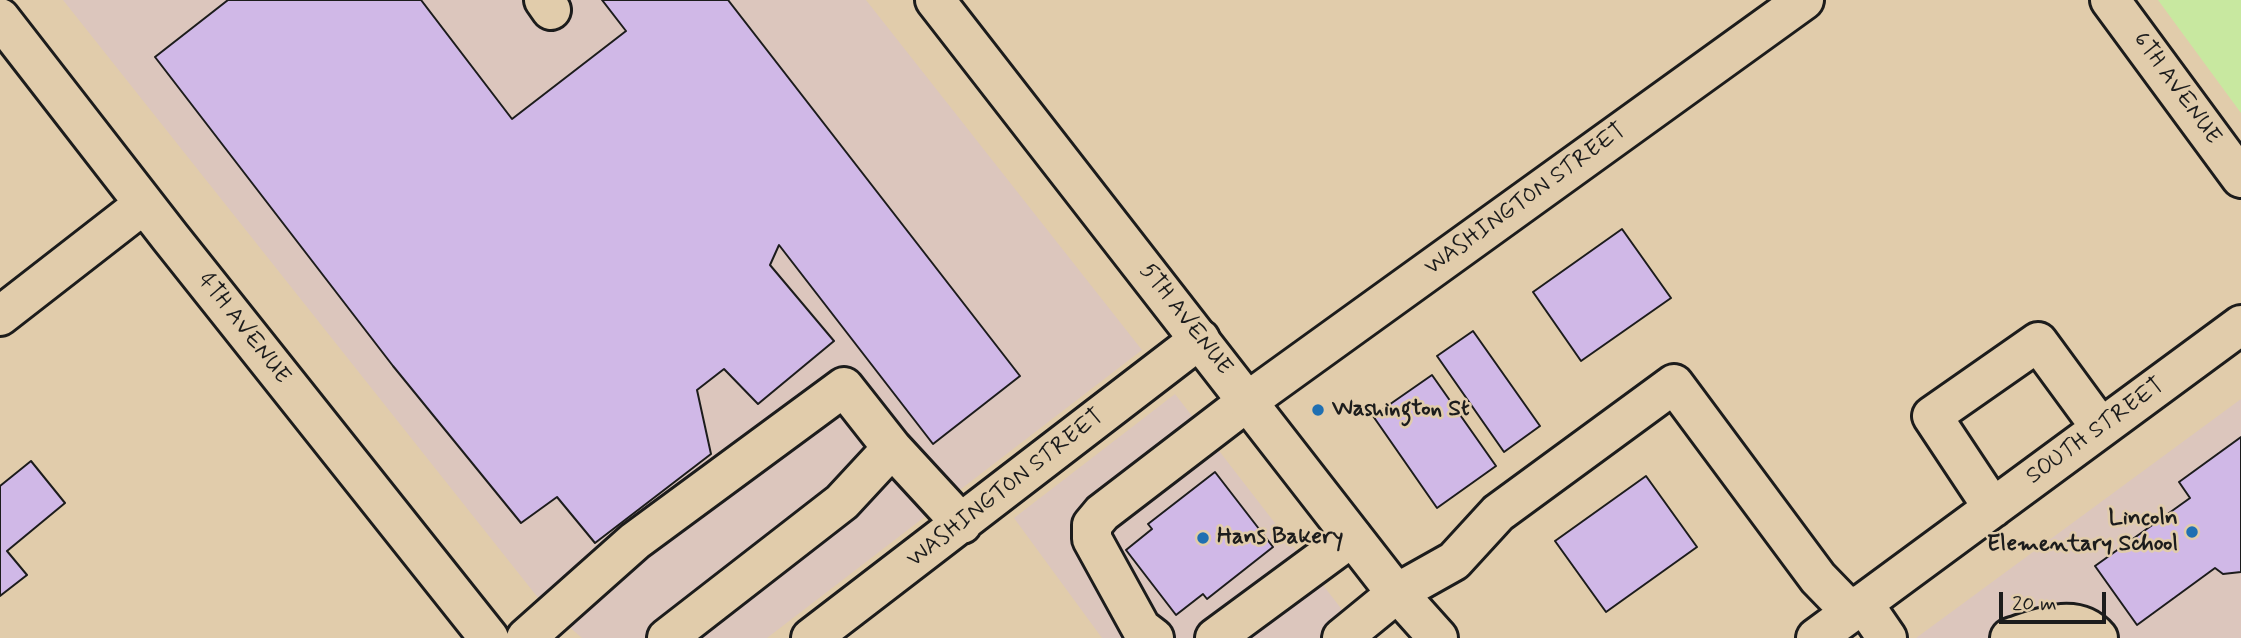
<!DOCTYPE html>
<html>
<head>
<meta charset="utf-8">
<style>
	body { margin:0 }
	#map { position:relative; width:2241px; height:638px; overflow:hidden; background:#e1ccab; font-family:Mynerve,sans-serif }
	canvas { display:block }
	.scale { position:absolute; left:1999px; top:592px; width:107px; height:32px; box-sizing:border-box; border:4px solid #1c1c1c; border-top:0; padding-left:9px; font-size:21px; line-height:24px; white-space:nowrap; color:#1c1c1c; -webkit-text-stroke:5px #e1ccab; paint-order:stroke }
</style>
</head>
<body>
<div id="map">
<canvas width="2241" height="638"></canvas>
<div class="scale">20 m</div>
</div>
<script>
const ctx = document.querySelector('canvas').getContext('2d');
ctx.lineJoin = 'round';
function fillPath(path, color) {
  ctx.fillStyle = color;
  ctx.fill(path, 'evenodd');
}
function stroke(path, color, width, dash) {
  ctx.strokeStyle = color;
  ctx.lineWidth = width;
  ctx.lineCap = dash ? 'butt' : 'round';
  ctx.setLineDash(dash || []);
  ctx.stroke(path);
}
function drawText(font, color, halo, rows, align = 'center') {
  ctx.font = font + ' Mynerve,sans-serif';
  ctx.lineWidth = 5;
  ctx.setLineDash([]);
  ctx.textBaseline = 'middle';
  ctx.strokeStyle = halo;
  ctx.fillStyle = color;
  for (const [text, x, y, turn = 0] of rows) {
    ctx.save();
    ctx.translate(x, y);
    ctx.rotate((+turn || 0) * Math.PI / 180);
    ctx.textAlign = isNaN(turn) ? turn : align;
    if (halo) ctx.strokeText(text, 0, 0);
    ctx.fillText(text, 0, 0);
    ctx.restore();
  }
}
fillPath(new Path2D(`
	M63 0H866L1142 350 767 638H582L543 604Z
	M1175 394 1364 638H1102L1014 518Z
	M2241 399V638H1916Z`), '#dcc6bd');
fillPath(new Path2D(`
	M2158 0H2241V113Z`), '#c8e8a0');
const building = new Path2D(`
	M228 0H421L512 119 626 31 602 0H728L1020 376 933 444 779 245 770 265 834 341 758 404 724 369 697 390 711 454 595 543 557 497 521 523 393 366 155 57Z
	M1622 229 1671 298 1581 361 1533 292Z
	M1473 331 1540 426 1504 452 1437 356Z
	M1432 375 1496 466 1437 508 1373 416Z
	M2241 437V572L2223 574 2215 568 2137 625 2095 566 2190 498 2179 482Z
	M31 461 65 503 7 551 27 575 0 596V486Z
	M1215 472 1273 547 1207 599 1203 594 1176 615 1126 550 1152 529 1148 524Z
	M1646 476 1697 547 1606 612 1555 541Z`);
fillPath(building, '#d0b8e7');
stroke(building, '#1c1c1c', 2);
const minor = new Path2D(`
	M544 0 551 10
	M2110 0 2241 178
	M0 18 170 237 489 638
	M0 316 144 204
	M892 448 962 524
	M1993 508 1932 416 2038 342 2101 428
	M1863 603 1887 638
	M526 638 635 541 844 387 892 448 842 502 667 638
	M811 638 1200 339
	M1154 638 1141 628 1092 539V525L1102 513 1248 401 1804 0
	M1215 638 1352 537
	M1342 638 1397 593 1454 561 1498 513 1674 384 1818 578 1851 612
	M1816 638 2241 325
	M2010 638C2038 629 2076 611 2098 638`);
const major = new Path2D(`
	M935 0 1386 580 1438 638`);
stroke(minor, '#1c1c1c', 44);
stroke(major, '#1c1c1c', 44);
stroke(minor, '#e1ccab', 38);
stroke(major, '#e1ccab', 38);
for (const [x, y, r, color] of [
	[1318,410,7,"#1f6fb2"],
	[2192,532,7,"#1f6fb2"],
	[1203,538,7,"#1f6fb2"]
]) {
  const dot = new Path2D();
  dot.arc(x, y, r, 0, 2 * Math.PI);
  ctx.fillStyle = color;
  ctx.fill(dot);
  stroke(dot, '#e1ccab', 2.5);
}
drawText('23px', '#1c1c1c', '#e1ccab', [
	["6TH AVENUE",2176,89,54],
	["WASHINGTON STREET",1526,200,-36],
	["5TH AVENUE",1185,320,52],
	["4TH AVENUE",243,329,52],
	["SOUTH STREET",2096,432,-36],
	["WASHINGTON STREET",1006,489,-38]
]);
drawText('bold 23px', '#1c1c1c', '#e1ccab', [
	["Washington St",1332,410],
	["Lincoln",2178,519,"right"],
	["Elementary School",2178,545,"right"],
	["Hans Bakery",1217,538]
], 'left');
</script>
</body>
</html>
